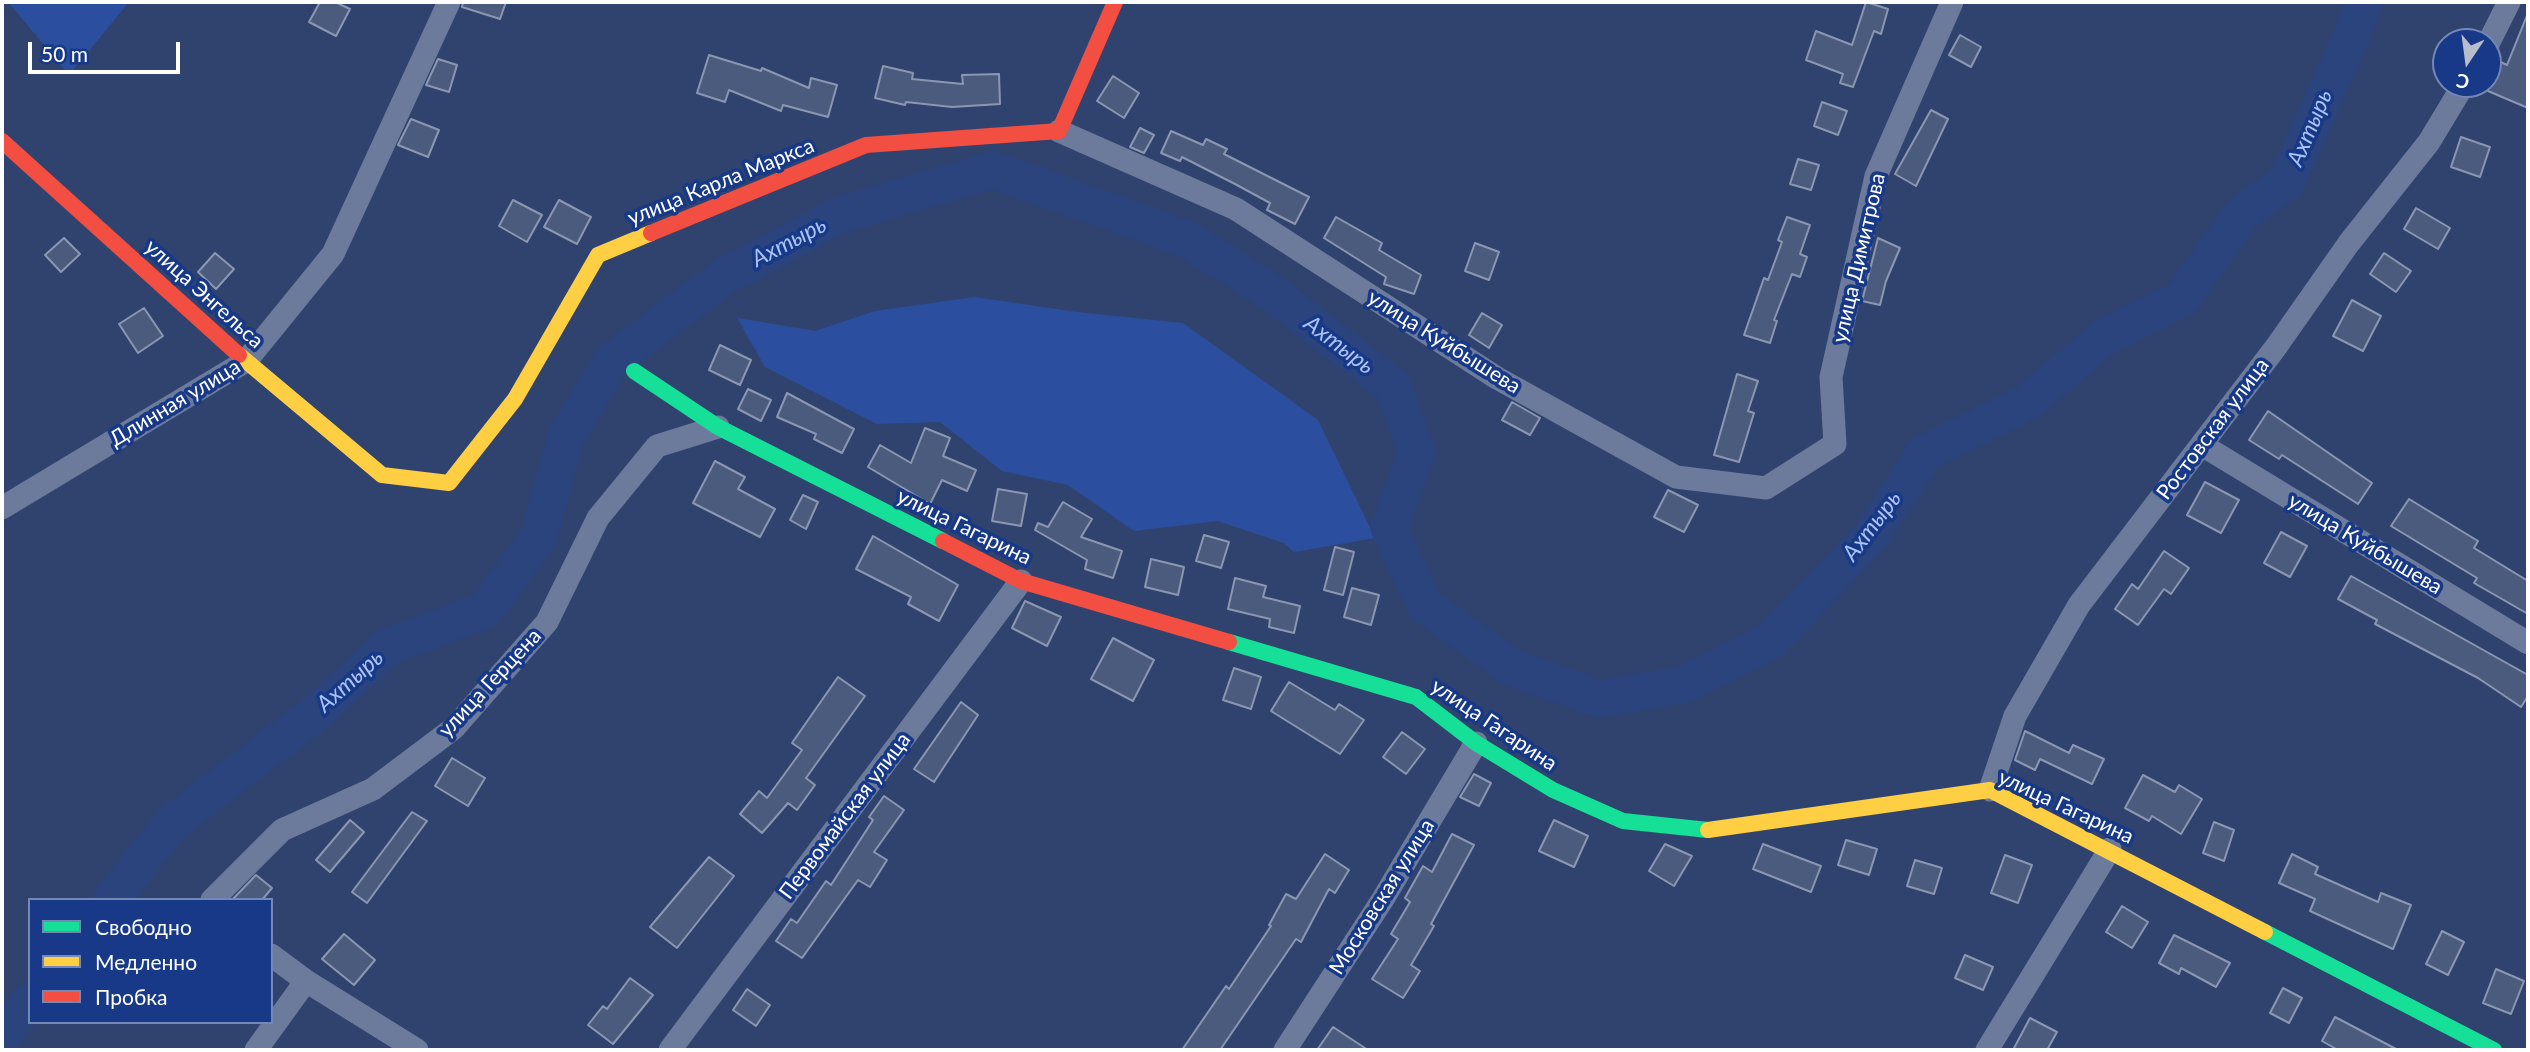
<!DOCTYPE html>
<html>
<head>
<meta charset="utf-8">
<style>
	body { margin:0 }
	#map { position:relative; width:2530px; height:1052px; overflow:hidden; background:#30436e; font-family:Lato,sans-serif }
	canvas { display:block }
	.frame { position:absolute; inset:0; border:4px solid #fff; pointer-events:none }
	.legend { position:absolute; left:28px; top:898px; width:245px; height:126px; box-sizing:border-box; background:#173987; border:2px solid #7488b7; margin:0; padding:9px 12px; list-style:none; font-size:21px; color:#fff }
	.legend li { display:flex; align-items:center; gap:14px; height:35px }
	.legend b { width:35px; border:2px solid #7488b7 }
	.north { position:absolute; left:2432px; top:28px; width:70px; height:70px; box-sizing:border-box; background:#173987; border:2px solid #7488b7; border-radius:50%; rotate:193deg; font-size:19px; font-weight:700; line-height:28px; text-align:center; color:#fff }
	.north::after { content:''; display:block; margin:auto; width:24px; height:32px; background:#b7bdcc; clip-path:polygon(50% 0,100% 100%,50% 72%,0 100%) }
	.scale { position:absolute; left:28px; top:42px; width:152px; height:32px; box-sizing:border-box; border:4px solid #fff; border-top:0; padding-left:9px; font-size:21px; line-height:24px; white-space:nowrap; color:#fff; -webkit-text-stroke:5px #173987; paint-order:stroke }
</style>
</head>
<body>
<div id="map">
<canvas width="2530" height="1052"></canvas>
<div class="frame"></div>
<ul class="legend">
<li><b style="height:9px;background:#16e098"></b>Свободно</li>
<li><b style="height:9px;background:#ffcf43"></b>Медленно</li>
<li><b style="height:9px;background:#f24e42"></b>Пробка</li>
</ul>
<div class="north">С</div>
<div class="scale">50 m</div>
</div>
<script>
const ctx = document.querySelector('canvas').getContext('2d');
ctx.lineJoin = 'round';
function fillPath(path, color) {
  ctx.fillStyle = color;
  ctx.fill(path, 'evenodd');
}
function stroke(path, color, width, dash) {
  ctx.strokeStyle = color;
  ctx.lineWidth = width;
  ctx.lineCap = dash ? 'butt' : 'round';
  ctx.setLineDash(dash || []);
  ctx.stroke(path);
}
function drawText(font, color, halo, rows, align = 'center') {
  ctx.font = font + ' Lato,sans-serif';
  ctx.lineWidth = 7;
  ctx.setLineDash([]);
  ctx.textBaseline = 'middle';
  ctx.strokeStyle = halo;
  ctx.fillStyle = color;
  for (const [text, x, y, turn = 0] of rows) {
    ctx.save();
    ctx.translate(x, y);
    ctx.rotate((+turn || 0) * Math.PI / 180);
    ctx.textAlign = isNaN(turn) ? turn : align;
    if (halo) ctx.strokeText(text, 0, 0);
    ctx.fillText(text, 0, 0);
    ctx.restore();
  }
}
fillPath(new Path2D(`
	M8 2H129L69 75Z
	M975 297 1077 312 1183 323 1318 420 1375 538 1294 552 1284 543 1218 521 1134 531 1068 485 1002 471 940 422 877 424 765 367 737 318 815 331 875 311Z`), '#2b4f9e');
stroke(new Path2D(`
	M111 900 172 823 312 716 388 647 485 610 539 537 566 436 613 360 725 276 840 215 993 170 1187 239 1271 292 1393 386 1417 452 1389 528 1425 605 1511 667 1599 699 1685 684 1771 641 1871 536 1925 453 2026 403 2106 336 2182 298 2242 214 2287 181 2352 35 2364 2
	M2 1036 30 1001`), '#2b447d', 37);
const building = new Path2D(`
	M320 2H335L350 9 336 36 309 22Z
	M463 2H506L500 19 462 7Z
	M1866 2 1888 9 1881 34 1874 31 1853 87 1840 83 1843 74 1806 60 1816 31 1852 45Z
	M2528 13V108L2488 91V69L2492 58 2507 65Z
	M1960 35 1981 47 1971 67 1949 55Z
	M709 55 761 71 762 68 809 88 811 78 837 85 828 117 783 105 781 111 729 90 725 102 697 93Z
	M438 59 457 65 449 92 426 85Z
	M883 66 913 73 912 79 963 84 962 75 999 74 1000 104 952 107 906 102 905 105 875 98Z
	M1113 76 1139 93 1124 118 1097 101Z
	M1822 102 1847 111 1838 135 1814 126Z
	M1931 110 1948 119 1916 186 1895 174Z
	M411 119 439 130 428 157 398 145Z
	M1140 128 1154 135 1144 153 1130 147Z
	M1171 131 1203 145 1206 139 1227 149 1224 154 1309 197 1295 224 1267 210 1270 203 1235 184 1182 157 1180 161 1161 153Z
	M2461 137 2490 147 2480 177 2451 167Z
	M1798 159 1819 165 1811 190 1790 184Z
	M513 200 542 215 527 242 499 226Z
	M559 200 591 217 577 244 544 227Z
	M2416 208 2450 228 2438 249 2404 229Z
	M1336 217 1382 243 1379 250 1421 275 1414 294 1384 284 1386 277 1324 238Z
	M1787 217 1810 225 1800 254 1807 257 1800 277 1792 274 1774 320 1777 321 1770 343 1744 335 1764 278 1768 280 1782 242 1778 240Z
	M64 238 80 254 61 272 45 255Z
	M1878 238 1900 248 1886 281 1880 305 1862 301Z
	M1475 243 1499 252 1489 280 1465 271Z
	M215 253 234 269 216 289 198 272Z
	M2384 253 2411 271 2396 292 2370 274Z
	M2352 300 2381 316 2363 351 2333 336Z
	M144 308 163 336 138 353 119 324Z
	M1482 313 1502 325 1489 348 1469 335Z
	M720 345 751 360 740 385 709 370Z
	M1737 374 1758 381 1748 411 1754 413 1739 462 1714 455Z
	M748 389 771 400 761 421 738 409Z
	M787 393 854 429 842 453 814 439 816 434 777 417Z
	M1512 402 1540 418 1530 435 1502 420Z
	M2268 411 2372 483 2358 504 2282 455 2279 459 2249 440Z
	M925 428 950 438 943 456 976 470 967 491 942 480 930 504 868 467 880 445 911 463Z
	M715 461 745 477 738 489 775 509 760 537 693 503Z
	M2205 482 2239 500 2221 533 2187 515Z
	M998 489 1027 494 1021 526 992 521Z
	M1668 490 1698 505 1684 532 1654 517Z
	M803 495 818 502 806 529 790 520Z
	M2409 499 2478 541 2474 548 2528 581V614L2474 583 2477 578 2391 526Z
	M1063 502 1092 519 1081 537 1122 551 1113 578 1085 569 1087 560 1035 530 1038 523 1048 527Z
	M2281 532 2307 546 2290 577 2264 563Z
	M1204 535 1229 542 1221 568 1196 561Z
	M873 536 958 585 939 621 908 604 911 597 856 569Z
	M1335 547 1354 552 1343 595 1324 590Z
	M2164 551 2189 568 2171 594 2164 589 2138 625 2115 609 2132 584 2138 589Z
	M1151 559 1184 567 1178 595 1145 587Z
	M2351 576 2528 675V696L2521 707 2478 678 2375 624 2377 620 2338 599Z
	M1235 578 1266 586 1263 597 1300 606 1294 633 1269 627 1270 619 1228 609Z
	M1352 588 1379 595 1371 625 1344 617Z
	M1025 601 1061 617 1047 646 1012 628Z
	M1113 638 1154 660 1133 701 1091 679Z
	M1234 668 1261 677 1251 709 1223 700Z
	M838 677 865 696 806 778 815 785 797 810 788 803 762 833 740 814 759 791 767 798 802 750 792 743Z
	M1289 682 1335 710 1339 704 1364 720 1340 754 1271 711Z
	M961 702 978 715 934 782 914 769Z
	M2025 731 2069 753 2073 745 2104 759 2092 784 2040 759 2035 770 2015 760Z
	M1402 732 1425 749 1406 774 1383 757Z
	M452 758 485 778 468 806 435 786Z
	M1474 774 1491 783 1479 806 1460 797Z
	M2143 775 2175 792 2179 785 2202 799 2181 834 2152 816 2149 821 2125 808Z
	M884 796 904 810 874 852 887 860 870 887 858 880 802 958 776 941 791 919 797 923 826 881 831 885 873 820 869 817Z
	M412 812 427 821 367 903 352 892Z
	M350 820 364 832 330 872 316 860Z
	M1554 820 1588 836 1574 867 1539 851Z
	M2214 822 2234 830 2224 861 2203 853Z
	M1452 834 1474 845 1431 924 1434 926 1411 965 1420 971 1403 998 1372 979 1398 939 1391 934 1410 902 1405 898 1423 866 1432 872Z
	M1846 840 1877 849 1869 875 1838 865Z
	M1665 844 1692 856 1674 886 1649 871Z
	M1763 844 1821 866 1811 892 1753 869Z
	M1325 854 1349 870 1335 893 1329 889 1301 942 1296 939 1220 1050H1182L1226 986 1229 989 1271 926 1269 925 1286 894 1296 899Z
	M2292 854 2318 867 2315 874 2378 902 2381 893 2411 905 2393 949 2310 911 2315 899 2279 883Z
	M2005 855 2032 865 2018 903 1991 893Z
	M709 857 734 876 677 948 650 927Z
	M1915 860 1942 868 1934 894 1907 886Z
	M256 875 272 888 262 900H232Z
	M2122 906 2148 922 2132 948 2106 932Z
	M2442 931 2464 942 2448 975 2426 964Z
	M344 934 375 960 354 985 322 959Z
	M2174 935 2230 963 2216 987 2181 968 2179 974 2159 963Z
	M1965 955 1993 967 1983 990 1955 978Z
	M2496 969 2524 981 2511 1014 2483 1003Z
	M630 978 653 995 613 1044 588 1025 603 1006 607 1009Z
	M2283 988 2302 998 2289 1023 2270 1013Z
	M747 989 770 1005 756 1026 733 1010Z
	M2335 1017 2398 1050H2338L2322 1041Z
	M2030 1018 2057 1032 2047 1050H2013Z
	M1333 1027 1368 1050H1317Z`);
fillPath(building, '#4b5b7d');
stroke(building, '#8b97b1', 2);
stroke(new Path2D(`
	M2488 44 2509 2
	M1059 131 1236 209 1497 378 1676 477 1766 488 1835 444 1831 377 1876 176 1952 2
	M2202 445 2528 643
	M2 508 246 361 333 254 449 2
	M1990 790 2015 716 2079 605 2276 347 2349 243 2429 142 2464 84
	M212 900 282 830 373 789 454 728 547 622 598 518 657 446 718 427
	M306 981 417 1050
	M256 1050 306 981 271 955
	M670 1050 1021 581
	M1285 1050 1383 899 1476 743
	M1987 1050 2110 849`), '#6c7a9b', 23);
stroke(new Path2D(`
	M634 371 718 427 943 541
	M1229 642 1416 697 1476 743 1553 790 1623 821 1708 830
	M2265 932 2494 1050`), '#16e098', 16);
stroke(new Path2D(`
	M239 355 382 475 449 483 515 399 598 255 651 233
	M1708 830 1990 790 2265 932`), '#ffcf43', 16);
stroke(new Path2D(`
	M2 141 239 355
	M651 233 866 145 1059 131 1115 2
	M943 541 1021 581 1229 642`), '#f24e42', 16);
drawText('21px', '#fff', '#173987', [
	["улица Карла Маркса",721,182,-22],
	["улица Димитрова",1859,258,-77],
	["улица Энгельса",204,294,42],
	["улица Куйбышева",1444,342,32],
	["Длинная улица",175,403,-31],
	["Ростовская улица",2213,429,-53],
	["улица Гагарина",964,527,26],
	["улица Куйбышева",2365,544,31],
	["улица Герцена",490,683,-47],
	["улица Гагарина",1494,725,34],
	["улица Гагарина",2066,807,25],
	["Первомайская улица",845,816,-53],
	["Московская улица",1382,897,-58]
]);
drawText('italic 23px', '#aac2f5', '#173987', [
	["Ахтырь",2310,128,-67],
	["Ахтырь",789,242,-28],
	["Ахтырь",1339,345,37],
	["Ахтырь",1872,526,-53],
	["Ахтырь",350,681,-42]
]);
</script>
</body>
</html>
